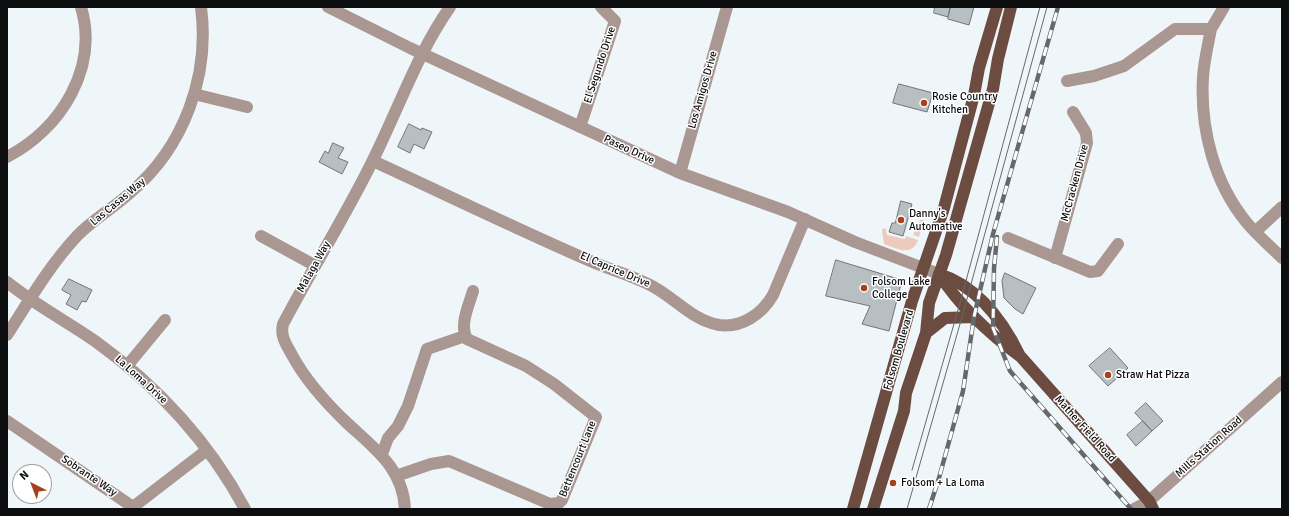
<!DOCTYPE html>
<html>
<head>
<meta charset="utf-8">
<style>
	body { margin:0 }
	#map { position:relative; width:1289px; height:516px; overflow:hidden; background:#eff6fa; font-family:Signika,sans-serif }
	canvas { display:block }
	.frame { position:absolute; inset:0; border:8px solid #0c0e0f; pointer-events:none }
	.north { position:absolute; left:12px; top:464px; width:40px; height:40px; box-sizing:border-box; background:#fff; border:1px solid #9e9f9f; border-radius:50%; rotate:318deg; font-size:11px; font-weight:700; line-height:16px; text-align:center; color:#0c0e0f }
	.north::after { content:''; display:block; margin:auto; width:14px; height:18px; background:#a7401c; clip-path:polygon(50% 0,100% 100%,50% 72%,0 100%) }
</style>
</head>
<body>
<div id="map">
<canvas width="1289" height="516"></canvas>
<div class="frame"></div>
<div class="north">N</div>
</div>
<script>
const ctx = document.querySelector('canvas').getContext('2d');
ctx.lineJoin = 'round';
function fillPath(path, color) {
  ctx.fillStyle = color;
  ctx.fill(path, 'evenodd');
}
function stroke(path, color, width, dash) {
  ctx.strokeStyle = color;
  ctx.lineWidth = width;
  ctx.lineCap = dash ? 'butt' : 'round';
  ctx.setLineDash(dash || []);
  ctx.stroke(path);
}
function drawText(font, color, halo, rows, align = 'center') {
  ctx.font = font + ' Signika,sans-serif';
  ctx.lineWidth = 3;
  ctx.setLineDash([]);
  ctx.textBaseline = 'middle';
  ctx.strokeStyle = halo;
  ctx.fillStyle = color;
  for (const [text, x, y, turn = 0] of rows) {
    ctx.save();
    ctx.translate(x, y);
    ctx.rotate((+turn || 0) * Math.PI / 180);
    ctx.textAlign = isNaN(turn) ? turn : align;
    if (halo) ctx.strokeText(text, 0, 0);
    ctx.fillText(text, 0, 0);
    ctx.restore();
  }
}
fillPath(new Path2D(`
	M920 220H924L919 237 913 235Z
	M883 228 886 229 887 235 905 239 906 236 918 240C912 257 898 249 884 244L882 231Z`), '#eecabe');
const building = new Path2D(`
	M935 7H950L948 17 934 13Z
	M951 7H974L969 25 948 19Z
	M899 84 933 93 927 112 893 103Z
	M409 124 421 130 422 128 432 132 424 149 414 144 410 153 398 147Z
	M333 143 344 148 338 158 348 162 342 174 319 162 325 151 328 153Z
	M901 201 912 204 903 236 889 232 892 223H895Z
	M836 260 902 280 889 331 862 324 870 306 826 296Z
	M1005 273 1036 288 1023 314 1015 309 1004 298 1002 281Z
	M69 279 92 290 86 302 82 301 77 310 66 304 71 295 62 290Z
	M1110 348 1128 368 1108 386 1089 366Z
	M1146 403 1163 421 1152 431 1135 413Z
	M1143 421 1152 431 1136 446 1127 435Z`);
fillPath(building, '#b8bfc3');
stroke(building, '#6f7579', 1);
stroke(new Path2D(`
	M328 7 410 48 680 173 788 212 855 242 939 274
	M1211 29C1208 45 1204 61 1203 77 1200 129 1214 183 1247 223 1258 236 1270 246 1282 258
	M1067 81 1094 76 1124 66 1175 29H1211L1224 7
	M194 94 247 107
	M580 127 615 21 601 7
	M7 157C61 129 99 68 81 7
	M373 161C447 195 521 231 595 263 612 270 630 275 646 283 672 294 690 320 719 325 742 328 762 314 773 295L805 219
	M680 173 727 7
	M1255 232 1282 207
	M261 236 314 265
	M1008 238 1090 272 1098 271 1118 244
	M1055 258 1087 143 1086 133 1073 112
	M7 282C34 304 66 321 95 341 156 385 209 442 245 509
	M7 335C29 301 49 266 77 236 93 219 114 208 131 192 184 147 210 76 201 7
	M127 366 165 320
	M7 421 133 507 207 450
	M382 454 388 438 398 426 408 406 427 349 465 336
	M396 476 431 464 449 461 550 504 559 503 562 500 596 417 554 384 526 366 467 339C459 325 469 305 473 291
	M405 509C403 468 374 448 347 423 326 403 306 381 292 355 286 344 280 336 283 324 312 269 345 217 372 162 398 110 417 54 450 7
	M1134 509 1149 501 1282 382`), '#ab9791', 12);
stroke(new Path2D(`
	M939 274C961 308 988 333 1021 357L1149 501 1153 509
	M939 274C977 286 1003 321 1020 356
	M926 333 945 318 974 317
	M853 509 912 301 944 208 974 95 979 68 997 7
	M873 509 904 411 906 393 926 333 929 303 946 255 993 89 998 59 1011 7`), '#6c4b40', 12);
stroke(new Path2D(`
	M912 470 960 303 1040 7
	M907 509 962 317 1047 7`), '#65696b', 1);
const rail = new Path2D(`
	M997 237 994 268 993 328 1010 371 1131 509
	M929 509 939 478 963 391 974 317 993 234 1058 7`);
stroke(rail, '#65696b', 4.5);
stroke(rail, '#fff', 3, [9]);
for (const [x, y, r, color] of [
	[924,103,4,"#a7401c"],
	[901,220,4,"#a7401c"],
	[864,288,4,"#a7401c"],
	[1108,375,4,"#a7401c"],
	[893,483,4,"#a7401c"]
]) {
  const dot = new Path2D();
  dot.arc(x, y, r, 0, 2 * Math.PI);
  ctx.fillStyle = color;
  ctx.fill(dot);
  stroke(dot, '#fff', 1.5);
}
drawText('11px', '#0c0e0f', '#fff', [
	["El Segundo Drive",600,65,-72],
	["Los Amigos Drive",703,90,-74],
	["Paseo Drive",629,150,25],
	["McCracken Drive",1075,183,-75],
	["Las Casas Way",118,202,-40],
	["Malaga Way",314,267,-61],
	["El Caprice Drive",615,270,23],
	["Folsom Boulevard",899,350,-74],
	["La Loma Drive",141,380,42],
	["Mather Field Road",1085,429,48],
	["Mills Station Road",1209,447,-42],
	["Bettencourt Lane",578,459,-68],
	["Sobrante Way",89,476,34]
]);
drawText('11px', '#0c0e0f', '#fff', [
	["Rosie Country",932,97],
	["Kitchen",932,110],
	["Danny's",909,214],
	["Automative",909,227],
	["Folsom Lake",872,282],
	["College",872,295],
	["Straw Hat Pizza",1116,375],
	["Folsom + La Loma",901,483]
], 'left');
</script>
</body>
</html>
